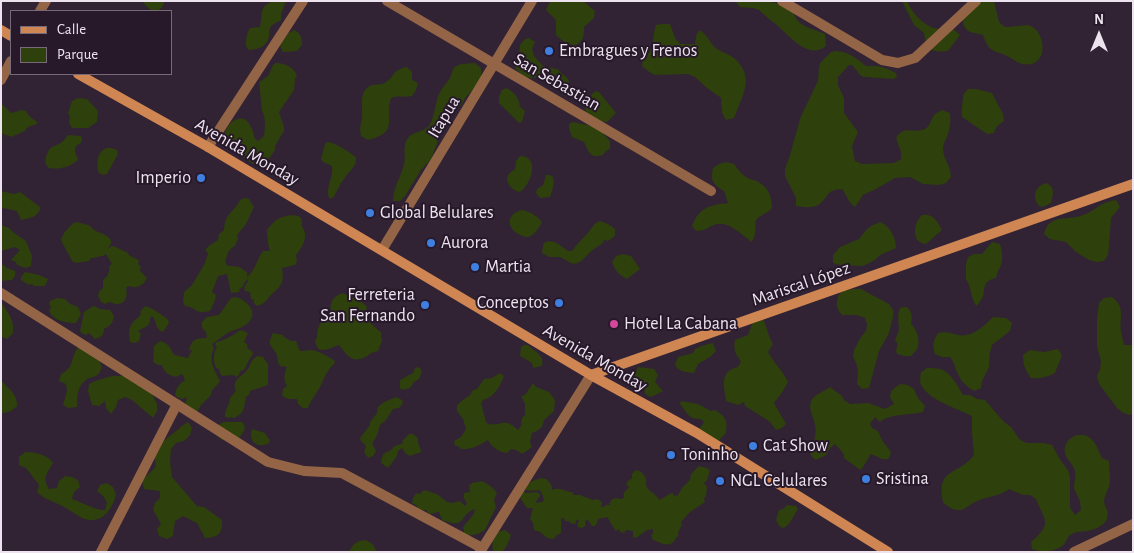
<!DOCTYPE html>
<html>
<head>
<meta charset="utf-8">
<style>
	body { margin:0 }
	#map { position:relative; width:1134px; height:553px; overflow:hidden; background:#312234; font-family:"Alegreya Sans",sans-serif }
	canvas { display:block }
	.frame { position:absolute; inset:0; border:2px solid #ede3ef; pointer-events:none }
	.legend { position:absolute; left:10px; top:10px; width:162px; height:65px; box-sizing:border-box; background:#27192a; border:1px solid #766a79; margin:0; padding:6px 9px; list-style:none; font-size:15px; color:#ede3ef }
	.legend li { display:flex; align-items:center; gap:10px; height:25px }
	.legend b { width:25px; border:1px solid #766a79 }
	.north { position:absolute; left:1074px; top:10px; width:50px; height:50px; -webkit-text-stroke:4px #27192a; paint-order:stroke; rotate:0deg; font-size:14px; font-weight:700; line-height:20px; text-align:center; color:#ede3ef }
	.north::after { content:''; display:block; margin:auto; width:18px; height:22px; background:#ede3ef; clip-path:polygon(50% 0,100% 100%,50% 72%,0 100%) }
</style>
</head>
<body>
<div id="map">
<canvas width="1134" height="553"></canvas>
<div class="frame"></div>
<ul class="legend">
<li><b style="height:6px;background:#cf8652"></b>Calle</li>
<li><b style="height:14px;background:#2e400c"></b>Parque</li>
</ul>
<div class="north">N</div>
</div>
<script>
const ctx = document.querySelector('canvas').getContext('2d');
ctx.lineJoin = 'round';
function fillPath(path, color) {
  ctx.fillStyle = color;
  ctx.fill(path, 'evenodd');
}
function stroke(path, color, width, dash) {
  ctx.strokeStyle = color;
  ctx.lineWidth = width;
  ctx.lineCap = dash ? 'butt' : 'round';
  ctx.setLineDash(dash || []);
  ctx.stroke(path);
}
function drawText(font, color, halo, rows, align = 'center') {
  ctx.font = font + ' "Alegreya Sans",sans-serif';
  ctx.lineWidth = 4;
  ctx.setLineDash([]);
  ctx.textBaseline = 'middle';
  ctx.strokeStyle = halo;
  ctx.fillStyle = color;
  for (const [text, x, y, turn = 0] of rows) {
    ctx.save();
    ctx.translate(x, y);
    ctx.rotate((+turn || 0) * Math.PI / 180);
    ctx.textAlign = isNaN(turn) ? turn : align;
    if (halo) ctx.strokeText(text, 0, 0);
    ctx.fillText(text, 0, 0);
    ctx.restore();
  }
}
fillPath(new Path2D(`
	M143 1H164C164 8 159 11 152 11L145 5Z
	M275 1H286L281 14V20C278 22 272 24 270 28 269 30 269 34 269 36 267 47 259 49 249 50L246 46C246 40 246 34 250 28L260 27C263 14 258 5 275 1Z
	M550 1H583L595 11 594 18 584 27C584 37 584 40 575 46 567 44 562 41 556 35V20L546 10Z
	M735 1C751 1 776 0 789 8 794 12 795 19 800 23 807 28 818 31 825 34L826 46C809 60 790 37 778 26 772 21 765 16 759 10L753 8 740 7Z
	M902 1H907C912 13 926 29 940 29 944 29 948 28 952 28L960 35 948 51C932 53 926 50 924 33L914 25Z
	M968 1H994L999 22 1005 27C1010 27 1025 25 1028 25 1046 29 1051 69 1022 64 1015 62 1011 57 1005 55 991 50 988 50 983 35 979 34 974 33 970 32 959 26 962 10 968 1Z
	M662 24H670L675 38 680 44H695L696 36 699 30C709 35 709 43 717 49 723 53 729 54 734 58 756 77 742 96 734 118L726 120 722 113 721 98 707 88 695 77 688 74 654 75 648 71 642 66 643 58C657 49 651 38 656 25Z
	M294 30C301 33 302 38 302 45L297 51 283 52C276 41 284 35 294 30Z
	M529 38 535 42 532 49 534 56 542 65 546 67 557 69 567 78 569 81 567 88 560 87 542 77C527 78 527 80 515 68L514 61 519 55 520 45 525 39Z
	M835 51C848 51 856 58 866 66 880 66 883 66 896 73L897 76 894 79 864 77 861 76 852 65H849L838 77V85L844 98V113L858 132 852 146 855 161 862 164 894 163 901 159V152L896 138C904 125 910 133 922 130 931 128 930 119 935 114 936 113 941 111 942 110L950 113C951 120 950 127 948 134 946 140 943 143 943 150 944 160 951 166 951 177L946 183 939 185 923 184 910 177 895 178 876 189 863 195 855 207C847 201 848 197 842 189 826 190 829 196 820 204 813 209 803 207 796 206V198L785 176V169L790 155 801 116 818 81 819 67 820 63 831 52Z
	M276 63C285 63 293 67 297 75L295 79 294 90 279 112 284 127V131L275 146V150L268 160 260 161 253 164 240 155 224 142C222 124 243 108 251 127 253 130 254 135 255 139L258 141 264 136C265 128 266 118 262 111L259 82 268 76 273 65Z
	M475 63 481 68V81L465 98 462 104 456 109 441 114 437 144 431 159 421 170 405 196 400 201H393C393 188 401 177 404 164 406 156 402 145 408 138 414 130 425 133 430 124 435 115 435 103 439 94 441 89 445 85 448 81 451 77 452 71 454 67L461 64Z
	M407 67 412 72V80L418 83 416 90 412 96C404 98 399 95 391 98 384 120 400 132 368 140L361 136C359 127 361 125 362 117 363 107 359 94 368 87 374 83 381 86 386 82 396 75 392 70 407 67Z
	M506 88C515 92 519 98 520 107L525 111 522 122 519 123 499 103V96L502 90Z
	M968 89H976L992 93 1003 114 1004 121 997 126 994 133 987 134 962 117C961 109 963 103 963 95Z
	M596 91 599 92 616 113 607 122 594 120 587 115C583 102 586 98 596 91Z
	M78 98 87 99 98 111 97 122 88 128H72L69 123 70 117 68 113 72 101Z
	M1 103 11 113 22 110 26 111 29 116 37 122V124C32 126 27 126 25 131L11 137 1 133Z
	M572 122C575 122 596 127 598 128 602 131 606 137 610 141V148L605 152 603 155C589 159 589 152 584 142L572 137 569 128V124Z
	M68 135 81 136 82 140 80 144 77 145C73 151 76 153 78 160 70 167 59 170 49 168 44 163 45 160 47 154 50 149 47 151 52 147 54 146 57 145 59 144 63 142 65 139 68 135Z
	M327 142C336 142 348 152 356 157 357 168 349 170 344 179 339 185 337 192 333 198H329C325 187 334 177 332 166L323 162 321 159 325 144Z
	M107 148H112L117 150 118 154 107 174 103 175 99 173C96 164 97 151 107 148Z
	M520 156C541 156 531 185 520 192 513 191 503 182 509 174 509 173 514 170 515 169L516 161Z
	M726 162 734 164C737 168 741 174 745 176 748 179 753 180 757 181 768 187 772 196 772 208 767 214 761 214 756 220L755 234 752 242C742 235 727 219 714 225 706 228 705 231 696 231L692 226C699 207 710 205 728 203L724 191C713 185 710 180 713 168L719 164Z
	M546 175H550L553 177C555 184 552 191 550 197L540 198 536 193 537 189 543 185Z
	M1046 183C1056 187 1053 195 1051 203L1043 207 1039 206C1032 197 1034 187 1046 183Z
	M1 191 14 194 20 192 40 207V210C35 218 30 218 21 220L17 211 3 208 1 206Z
	M245 198 249 199 254 207 246 224 237 235 238 239 235 246C231 248 228 251 227 256 222 269 232 265 239 267 242 268 244 271 247 272V277C256 270 257 258 263 251H270C268 246 267 236 267 230 269 227 274 221 278 219 284 216 296 213 301 218 303 221 301 223 302 226 303 229 305 231 305 233 306 241 301 249 296 255L297 262 295 265 282 268C284 280 283 285 273 293 267 298 267 303 257 306L254 303V300L251 299 250 292 245 291 244 288 248 281V279L244 283 243 287 240 288 239 292 231 293 227 274 218 276 212 292 216 295 215 300 210 311C194 315 197 307 185 306L183 302 184 292 192 285 204 265 208 254 206 251V249L210 245 218 240 219 234 224 230C225 212 234 213 240 200Z
	M1116 200 1120 207 1111 218 1109 247 1108 255 1104 261 1097 262 1089 260 1076 252 1066 242 1050 239 1044 234C1046 228 1047 224 1053 221 1061 217 1071 219 1080 216 1094 213 1098 202 1116 200Z
	M522 210C531 212 536 215 542 222 539 228 535 235 528 237 524 237 523 236 520 235 506 228 506 214 522 210Z
	M922 215C933 213 938 222 942 230L926 244C911 243 913 223 922 215Z
	M600 221 608 224 615 229V236L608 241 604 240C601 246 599 245 594 249 586 254 584 263 573 264L560 257H549L542 253 543 245 545 242C555 239 560 246 568 251H572C576 245 581 240 586 235 591 230 593 223 600 221Z
	M78 222C82 224 87 224 90 226 92 228 94 230 96 231 105 235 118 239 107 249L112 246C118 247 122 251 127 252L130 256 139 260 138 264 141 267 140 271 147 278C143 286 137 289 128 286L126 288C129 300 122 308 110 302L105 304 101 302 98 296 99 291 103 288V280C108 276 110 272 109 266L112 264 106 254 103 256C99 256 96 258 91 258L89 261 76 263 72 261C69 253 63 247 61 239L64 233 73 223Z
	M880 222C890 226 896 237 896 248L880 255 875 260 863 266 840 265 833 263V255L840 247 859 239 867 229 873 225Z
	M1 225 9 228 14 233 26 241 32 256 31 266 26 268 17 265 16 262 11 260 20 250 15 247 1 251Z
	M992 242 1000 244C1002 250 1003 258 1001 265 999 270 997 272 996 278 980 282 987 288 982 299 981 300 977 306 976 306L973 300 969 285 966 279V264L968 257 974 254H982Z
	M623 254 631 256 640 269 627 279C619 275 615 271 612 262L616 256Z
	M1 263 7 268 15 271V276L12 280 1 281Z
	M25 272 39 275 48 279 45 286H34L32 284 29 285 21 280V277Z
	M853 289H861L889 304 893 310V317L889 333 879 351 869 388 862 389 857 384C858 374 859 366 853 357L854 350 861 337 866 331 867 324 865 318 857 315H842C835 307 836 303 839 294L845 290Z
	M343 293C351 298 361 299 367 307L366 312 360 316C368 319 373 327 381 332L382 341 378 351C373 352 371 353 367 356 352 365 347 355 339 345 331 347 326 352 318 349L315 342 317 336 318 328 320 324 327 319 331 313C329 302 333 296 343 293Z
	M236 297C251 302 260 316 244 326 239 329 233 330 229 332 223 336 218 340 212 344L214 348C208 361 214 369 220 381L217 385 212 390 211 395 201 405 196 413 184 409 187 397 182 399 175 396C176 388 178 385 185 380L184 377 182 374 176 377C169 375 164 373 162 365H158L153 362 154 346 160 341C166 343 170 345 172 352L175 355 188 358 192 350H189C192 339 196 338 207 338L206 332 202 328V322L207 317 219 315 231 298Z
	M1112 297C1126 307 1119 318 1121 332 1122 336 1123 341 1124 345H1133V414L1129 415 1122 412 1117 408 1099 384 1097 376 1100 369 1101 361 1097 347V318L1099 303 1104 298Z
	M57 298 65 299 70 304 78 307 81 314 76 323C66 323 53 321 49 311L51 307 49 304 50 301Z
	M1 302C8 313 15 320 13 333L7 339 1 336Z
	M93 306 97 307 99 309 110 310 114 316C113 323 110 326 104 329 103 336 102 337 95 339L89 333 86 335 83 334 80 331 84 312Z
	M146 306C153 309 162 314 168 320L169 323 163 332C155 330 157 321 152 316L150 318C151 327 144 327 138 331L141 334 139 341 135 343 130 342C128 329 129 324 140 316L141 310Z
	M904 307H907C913 313 912 317 911 324 917 329 921 341 917 349 916 351 913 353 911 356H904L897 354 896 350C898 346 898 343 895 340L899 330 898 315 900 308Z
	M993 317 1006 318 1012 323 1010 331 992 345 990 352 989 367 982 381 981 388 974 391C968 387 962 383 959 376 955 369 955 363 950 357H942L935 354C932 345 933 341 938 333 946 331 951 333 958 335 972 338 984 326 993 317Z
	M763 319C767 327 768 336 773 344L768 352C774 363 783 371 788 382L783 391 774 403 786 424 782 428 776 430 769 421 745 406 744 402 738 405 726 401C724 386 719 371 738 367L741 361C735 354 733 349 735 340L748 335 752 324Z
	M241 330 248 333 244 342 247 344 248 349 252 351 253 354 249 360 244 370 240 371 239 375 236 377 233 375 222 376 220 373 219 369 216 368C213 360 213 354 217 347L215 344 216 342C220 342 228 338 231 336 236 334 237 331 241 330Z
	M273 333 283 335 284 337 291 341H296L300 351C304 351 308 350 312 350 318 351 330 357 335 361L334 364C327 370 325 377 321 385 317 393 311 400 308 408H303L298 404 297 399C291 399 286 400 282 395L283 389 287 386C283 379 284 375 287 367L280 366C276 360 279 359 276 353 270 344 267 345 273 333Z
	M84 343 99 360 102 367C97 381 92 374 85 381 77 387 77 398 77 407L69 408 63 405 67 391 66 384 59 381 61 374C75 367 70 359 77 349 79 347 81 345 84 343Z
	M713 343 716 351 710 357 698 364 694 373C687 372 678 372 675 365L678 357 693 353 695 349C701 346 707 344 713 343Z
	M524 345H528C534 352 545 354 542 366L533 368 532 363 520 356 521 347Z
	M1058 349 1062 355 1055 373C1047 377 1041 379 1031 378 1025 370 1023 365 1023 355L1030 350 1044 352Z
	M257 356 263 357 268 364V385L250 391 249 395 246 397C243 409 246 412 234 418L231 417 228 418 225 417C224 410 230 405 230 398L236 391C231 379 242 377 248 369 251 363 251 360 257 356Z
	M417 367 420 368 422 371 419 379 414 382 410 388 402 390 400 388V380L413 373 415 368Z
	M638 367 654 369 658 375 655 382 663 391 651 397 645 394 644 387 641 385 634 388 633 378Z
	M927 368C931 368 936 368 940 369 951 372 958 386 963 395H970L977 399 985 400 1003 421 1011 427 1020 440 1027 443H1044L1052 445 1059 458 1068 470 1070 477V508L1075 515 1081 510C1081 509 1080 503 1080 502 1079 497 1075 493 1074 488 1074 481 1077 475 1074 468 1070 461 1063 456 1065 447 1068 436 1081 431 1090 438 1096 442 1099 452 1102 458L1109 461C1109 467 1110 474 1110 481 1109 494 1099 498 1108 511 1108 512 1107 518 1107 519 1104 526 1094 530 1087 531 1082 532 1077 531 1072 534 1068 536 1067 539 1065 543 1058 552 1042 553 1032 549L1031 542C1053 523 1045 522 1036 499L1030 495H1023L1009 489C999 497 987 496 975 502 970 504 966 509 961 510 954 511 948 507 943 502 936 467 958 476 974 455L972 433V416C958 409 932 401 923 388 919 383 920 378 921 372Z
	M500 373 504 376C501 384 496 394 488 398 481 402 487 396 481 403L486 422 488 424C504 426 504 417 518 430L521 426 522 418 525 415V404L521 396 525 395 533 383 536 387 549 392 555 400 554 411 544 420 542 427 537 431 532 433 530 442 532 447 522 454 516 450 511 449 507 453C499 452 492 448 488 440 480 445 471 450 461 449L458 446H455L454 441 461 437 466 429 463 419 457 411V406L459 403 470 395 473 390 477 389 484 379 492 378Z
	M112 376H132L150 390 157 404V411L153 418 132 400 125 397 118 400 116 407 111 414 106 408 105 401 99 406 92 405 88 391 89 384 95 381Z
	M1 380C8 389 18 394 17 406 12 411 8 413 1 413Z
	M900 384 908 385 914 389 918 398 925 406 923 412C912 415 888 414 880 422L875 417 870 424 872 428 878 431 882 440 891 452 890 456 888 459H882L871 454 863 467 860 470 844 458V454L835 444 830 448 826 455 816 460 812 457 810 453C813 445 817 435 815 425 814 417 806 406 813 398 817 394 826 390 830 387L842 396 844 400 850 404 868 403 885 409 894 404 890 397 891 391Z
	M396 397 402 400 403 403 399 408 393 409 386 420 380 425C378 432 377 438 372 443L376 451 373 456 368 458 364 452 366 446 361 441 360 438 370 425V422L377 413 378 407 384 402Z
	M681 401 698 404 711 411 715 410C726 417 728 420 726 433L721 438 719 441 697 433 704 422 701 419C688 419 688 414 680 404Z
	M188 422 192 428 190 435 184 441 176 443 171 449 170 462 172 477 197 506 204 507 222 520C223 533 218 538 205 538L197 523 183 516 175 521 173 536 167 539 159 536 157 529 161 524 153 510 155 503 160 498V491L144 489 142 481C146 475 152 472 156 466 152 448 162 442 175 432 179 429 182 425 188 422Z
	M224 422H242L245 426 244 431 239 438 222 440C218 436 215 435 212 431L216 426Z
	M252 429 265 433 270 441 269 443C257 449 248 442 252 429Z
	M409 434H413L418 438C417 444 421 447 421 452L410 456 405 453 402 448 398 451 397 456 388 468 381 463C382 455 383 453 390 451 394 446 396 445 402 444L403 440Z
	M25 452C34 452 49 455 53 463 47 474 42 477 49 489L57 488 59 481 65 476 72 477 78 480 80 487 74 492 72 499C81 502 97 511 105 510L107 502 103 496 97 491 100 485 107 483 113 487 116 494C113 510 100 526 82 518 74 514 66 507 58 504 49 499 45 500 37 492L39 485 26 468 19 465V457Z
	M699 466 707 468 710 471 707 480 704 483 707 487 706 496 704 499 705 502 690 512 681 522 682 524 678 533V536C676 538 675 540 673 542 668 548 659 542 653 540L651 535 653 533V529L647 530 636 538 633 537V531L626 530 624 533 620 532 619 529 616 531C612 527 611 522 607 517L598 519 597 523 595 526H592L587 519 585 522V526L582 528 578 527 577 524 579 521 578 519 576 521 575 524 570 523 569 521H565L564 518H561V533L557 535 554 539 547 538 540 532 534 530 533 523 530 519 533 508H527L519 496 524 491 526 493 537 492 540 494V496L535 503 542 502 544 500 541 491C536 489 532 492 526 490L524 487C529 483 539 476 546 479 549 481 551 484 552 487V490C560 486 565 492 572 492L574 495H581C585 498 588 497 592 500L597 499 602 502 601 507H604L606 505H610L609 503 611 502V500L615 498 622 499 624 497C622 491 627 491 629 487L626 484 628 481 632 478V474L636 470C643 471 648 479 646 485 648 492 656 493 659 500 664 498 667 494 673 493L674 496 678 495 682 488 690 480 691 474Z
	M482 481C488 484 494 488 497 493L494 500 496 507 485 530 478 534 466 536 464 535V531L463 527 473 515 475 509C459 514 467 530 442 520L439 512 429 514 426 510H422L418 509 417 506 412 503 413 498 416 493 420 494 424 490 437 494 447 502 452 503 460 501 465 506 467 504 464 498V493L470 492 469 486 472 483Z
	M787 505 796 506 798 509C793 516 784 540 776 520L779 510 783 509Z
	M505 530 511 535C509 541 507 547 502 552H493C492 540 492 533 505 530Z
	M364 540C371 542 375 545 376 552H349C353 544 356 541 364 540Z`), '#2e400c');
stroke(new Path2D(`
	M387 1 711 191
	M782 1 882 60 898 63 915 58 976 1
	M40 11 46 1
	M1 80 11 61
	M208 147 303 1
	M382 250 532 1
	M1 293 268 462 304 471 342 473 482 548
	M101 552 177 404
	M480 552 591 375
	M1074 552 1133 524`), '#936546', 10);
stroke(new Path2D(`
	M1 30 11 36
	M78 74 208 147 591 375 697 433 888 552
	M591 375 1133 184`), '#cf8652', 10);
for (const [x, y, r, color] of [
	[549,51,5,"#3f7fe0"],
	[201,178,5,"#3f7fe0"],
	[370,213,5,"#3f7fe0"],
	[431,243,5,"#3f7fe0"],
	[475,267,5,"#3f7fe0"],
	[559,303,5,"#3f7fe0"],
	[425,305,5,"#3f7fe0"],
	[614,324,5,"#d1479c"],
	[753,446,5,"#3f7fe0"],
	[671,455,5,"#3f7fe0"],
	[866,479,5,"#3f7fe0"],
	[720,481,5,"#3f7fe0"]
]) {
  const dot = new Path2D();
  dot.arc(x, y, r, 0, 2 * Math.PI);
  ctx.fillStyle = color;
  ctx.fill(dot);
  stroke(dot, '#27192a', 2);
}
drawText('18px', '#ede3ef', '#27192a', [
	["Embragues y Frenos",559,51],
	["Imperio",191,178,"right"],
	["Global Belulares",380,213],
	["Aurora",441,243],
	["Martia",485,267],
	["Ferreteria",415,295,"right"],
	["San Fernando",415,316,"right"],
	["Conceptos",549,303,"right"],
	["Hotel La Cabana",624,324],
	["Cat Show",763,446],
	["Toninho",681,455],
	["Sristina",876,479],
	["NGL Celulares",730,481]
], 'left');
drawText('18px', '#ede3ef', '#27192a', [
	["San Sebastian",557,82,30],
	["Itapua",444,117,-59],
	["Avenida Monday",247,152,30],
	["Mariscal López",801,284,-19],
	["Avenida Monday",595,358,30]
]);
</script>
</body>
</html>
